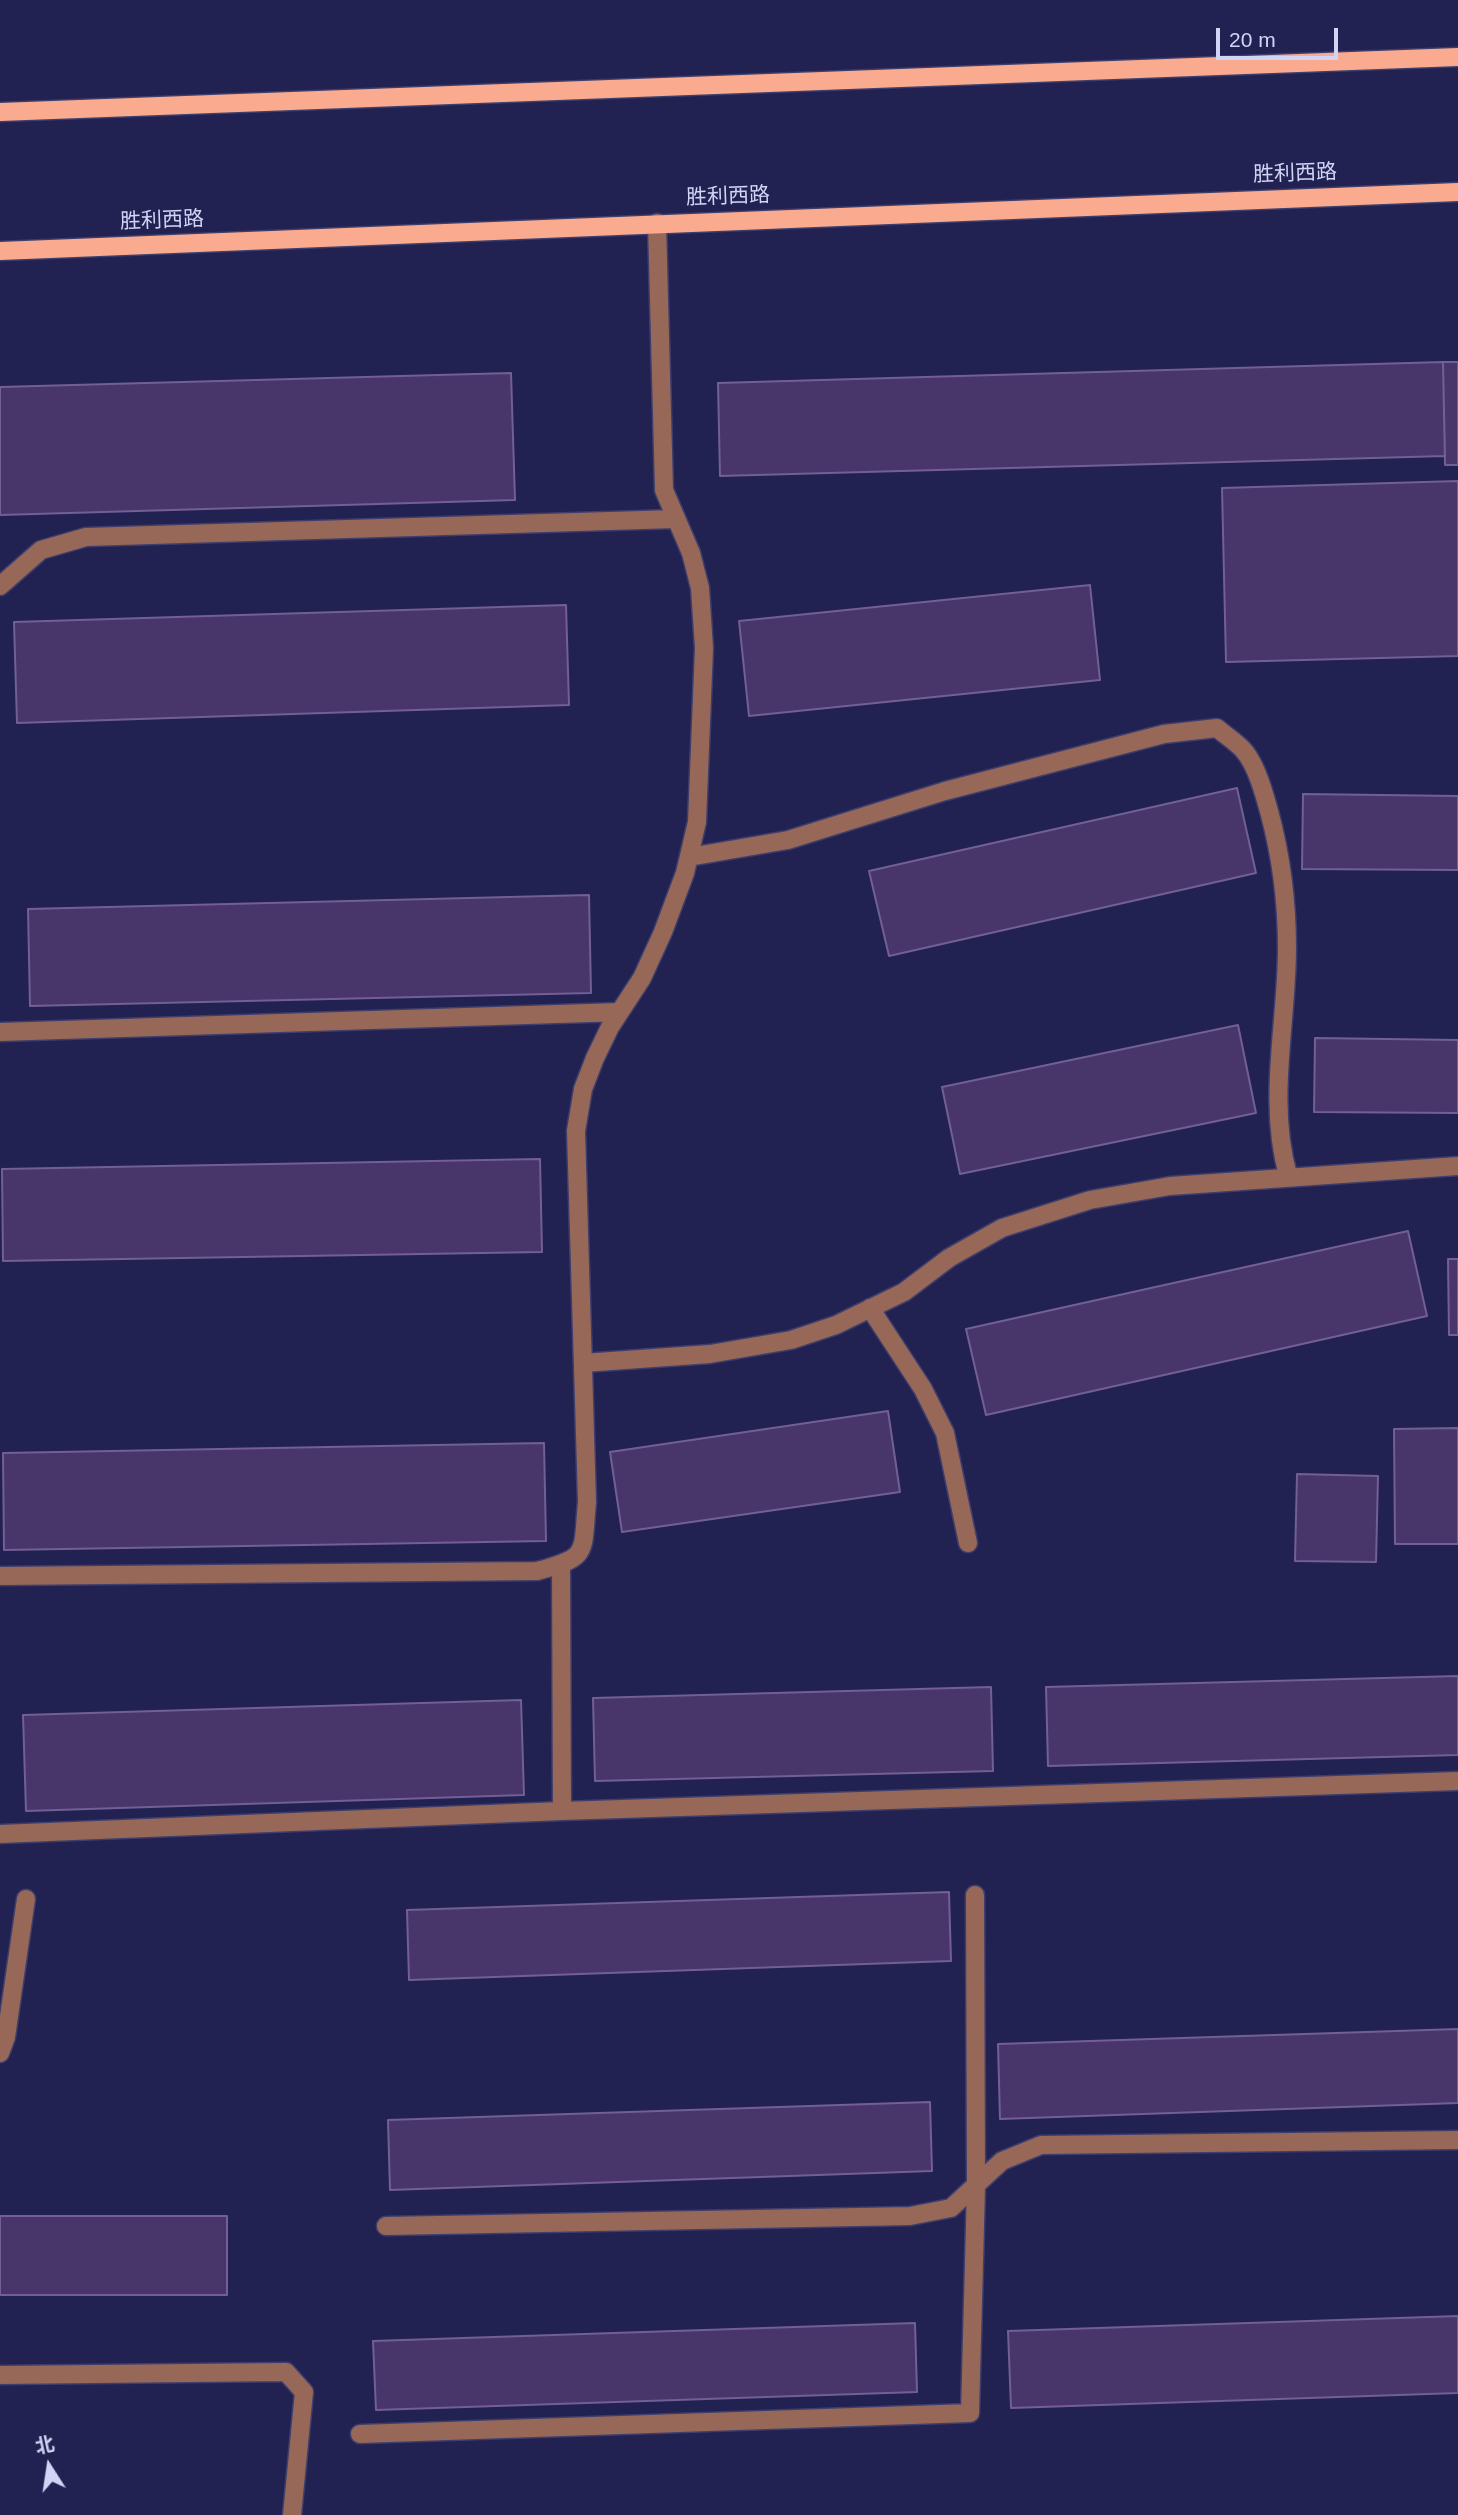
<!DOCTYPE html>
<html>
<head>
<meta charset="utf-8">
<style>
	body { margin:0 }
	#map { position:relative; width:1458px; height:2515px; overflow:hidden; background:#212152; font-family:Helvetica,"Noto Sans SC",sans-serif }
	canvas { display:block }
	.north { position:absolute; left:14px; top:2431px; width:70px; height:70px; -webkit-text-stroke:5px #212152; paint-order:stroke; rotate:348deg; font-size:19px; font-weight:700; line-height:28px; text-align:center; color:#d1d5f5 }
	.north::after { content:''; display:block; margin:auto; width:24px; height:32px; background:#d1d5f5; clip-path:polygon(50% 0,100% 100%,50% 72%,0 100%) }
	.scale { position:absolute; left:1216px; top:28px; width:122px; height:32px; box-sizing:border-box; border:4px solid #d1d5f5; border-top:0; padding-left:9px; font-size:21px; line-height:24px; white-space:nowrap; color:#d1d5f5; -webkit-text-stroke:5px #212152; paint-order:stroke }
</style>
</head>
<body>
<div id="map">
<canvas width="1458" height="2515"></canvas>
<div class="north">北</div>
<div class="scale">20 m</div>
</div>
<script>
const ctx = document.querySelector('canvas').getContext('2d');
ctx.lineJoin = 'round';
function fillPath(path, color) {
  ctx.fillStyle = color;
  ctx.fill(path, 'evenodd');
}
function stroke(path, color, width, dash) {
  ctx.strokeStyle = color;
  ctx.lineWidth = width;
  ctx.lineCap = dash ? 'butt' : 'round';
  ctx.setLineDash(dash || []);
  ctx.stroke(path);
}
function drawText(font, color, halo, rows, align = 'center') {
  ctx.font = font + ' Helvetica,"Noto Sans SC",sans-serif';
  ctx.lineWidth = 7;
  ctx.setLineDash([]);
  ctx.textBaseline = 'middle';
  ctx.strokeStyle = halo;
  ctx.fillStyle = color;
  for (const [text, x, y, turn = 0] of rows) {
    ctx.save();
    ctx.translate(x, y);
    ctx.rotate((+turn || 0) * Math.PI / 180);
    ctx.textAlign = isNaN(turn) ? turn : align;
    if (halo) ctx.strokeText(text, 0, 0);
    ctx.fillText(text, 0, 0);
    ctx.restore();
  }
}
const building = new Path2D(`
	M1443 362H1458V465H1445Z
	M1443 362 1445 456 720 476 718 383Z
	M511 373 515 500 0 515V387Z
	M1458 481V656L1226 662 1222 488Z
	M1090 585 1100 680 749 716 739 621Z
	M566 605 569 705 17 723 14 622Z
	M1237 788 1256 873 889 956 869 871Z
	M1303 794 1458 796V870L1302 869Z
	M589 895 591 993 30 1006 28 909Z
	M1238 1025 1256 1113 960 1174 942 1087Z
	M1315 1038 1458 1040V1113L1314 1112Z
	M540 1159 542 1252 3 1261 2 1169Z
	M1408 1231 1427 1316 986 1415 966 1329Z
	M1448 1259H1458V1335H1449Z
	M888 1411 900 1492 622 1532 610 1452Z
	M1458 1428V1544H1395L1394 1429Z
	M544 1443 546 1541 4 1550 3 1453Z
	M1297 1474 1378 1476 1376 1562 1295 1561Z
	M1458 1676V1755L1048 1766 1046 1687Z
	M991 1687 993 1771 595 1781 593 1698Z
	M521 1700 524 1795 26 1811 23 1715Z
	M949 1892 951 1961 409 1980 407 1910Z
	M1458 2029V2103L1000 2119 998 2044Z
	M930 2102 932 2171 390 2190 388 2120Z
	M0 2216H227V2295H0Z
	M1458 2316V2393L1011 2408 1008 2331Z
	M915 2323 917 2392 376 2410 373 2341Z`);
fillPath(building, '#483569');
stroke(building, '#725f96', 2);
const minor = new Path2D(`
	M0 586 41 550 86 537 675 519
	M689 857 788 840 945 791 1164 734 1217 728C1226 736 1238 743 1245 752 1257 767 1264 793 1269 811 1281 855 1287 902 1287 948 1287 1023 1267 1101 1288 1175
	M0 1032 620 1012
	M870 1308 923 1389 945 1433 968 1543
	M583 1363 710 1354 791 1340 836 1325 904 1292 949 1258 1002 1228 1090 1200 1170 1186 1458 1166
	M561 1565 562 1811
	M0 1576 537 1571C590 1557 582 1554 587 1502L576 1131 583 1089 595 1058 610 1027 642 978 663 932 685 873 697 822 704 648 700 588 691 553 664 490 657 223
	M0 1834 562 1811 1458 1781
	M0 2053 6 2037 26 1899
	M386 2226 910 2216 951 2208 1002 2161 1041 2145 1458 2140
	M0 2375 286 2372 304 2392 292 2515
	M360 2434 970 2413 976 2187 975 1895`);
const major = new Path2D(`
	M0 112 1458 57
	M0 251 1458 192`);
stroke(minor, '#3d3e6c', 21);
stroke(major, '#3d3e6c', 21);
stroke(minor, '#976757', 18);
stroke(major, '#faaa8f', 18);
drawText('21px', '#d1d5f5', '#212152', [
	["胜利西路",1295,174,-2],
	["胜利西路",728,197,-2],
	["胜利西路",162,221,-2]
]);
</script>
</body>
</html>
